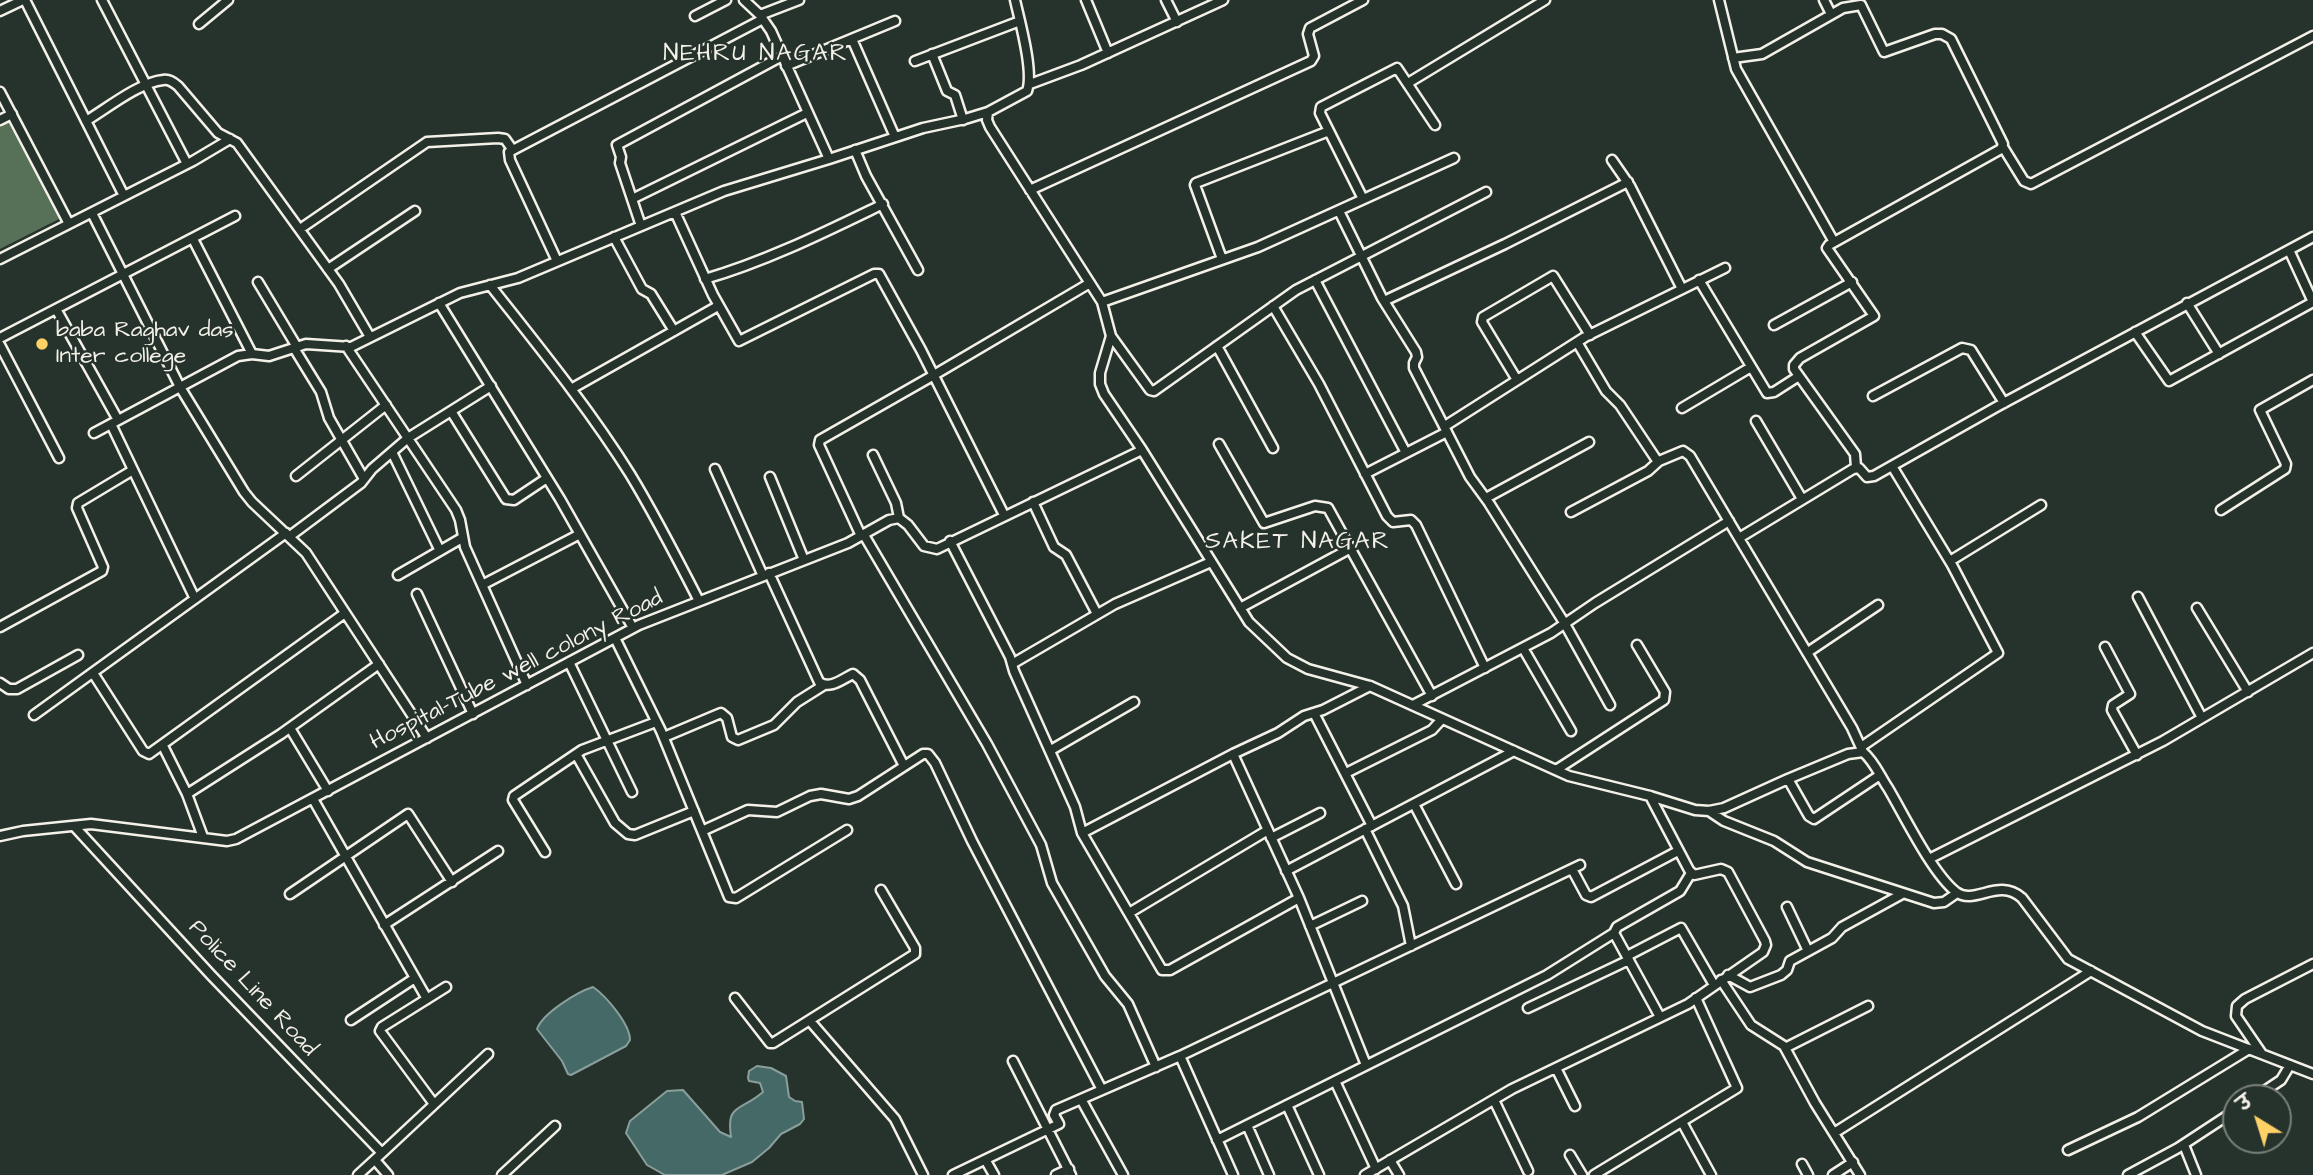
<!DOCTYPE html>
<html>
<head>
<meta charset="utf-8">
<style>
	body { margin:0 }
	#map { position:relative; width:2313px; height:1175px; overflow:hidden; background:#26332d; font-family:"Architects Daughter","Playpen Sans Deva",sans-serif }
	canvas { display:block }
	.north { position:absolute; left:2222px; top:1084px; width:70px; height:70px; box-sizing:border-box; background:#26332d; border:2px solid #787f78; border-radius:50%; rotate:322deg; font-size:19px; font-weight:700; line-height:28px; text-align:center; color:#f4f1e8 }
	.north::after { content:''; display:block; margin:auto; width:24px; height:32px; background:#ffd166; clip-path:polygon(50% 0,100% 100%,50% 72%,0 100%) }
</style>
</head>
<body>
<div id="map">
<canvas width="2313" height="1175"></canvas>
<div class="north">उ</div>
</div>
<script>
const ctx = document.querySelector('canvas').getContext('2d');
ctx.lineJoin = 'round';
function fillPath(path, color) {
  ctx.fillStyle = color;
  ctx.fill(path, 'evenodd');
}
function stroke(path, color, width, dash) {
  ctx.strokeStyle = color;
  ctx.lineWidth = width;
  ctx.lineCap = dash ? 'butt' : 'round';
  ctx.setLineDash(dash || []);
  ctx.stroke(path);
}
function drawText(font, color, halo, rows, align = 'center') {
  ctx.font = font + ' "Architects Daughter",sans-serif';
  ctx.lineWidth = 5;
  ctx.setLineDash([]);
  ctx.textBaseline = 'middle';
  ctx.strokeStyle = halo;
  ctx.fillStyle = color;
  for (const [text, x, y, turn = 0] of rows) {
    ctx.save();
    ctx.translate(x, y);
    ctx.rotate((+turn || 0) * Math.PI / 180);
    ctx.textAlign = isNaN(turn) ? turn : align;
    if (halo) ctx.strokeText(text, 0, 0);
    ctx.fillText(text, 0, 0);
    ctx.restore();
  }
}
fillPath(new Path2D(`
	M7 119 59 219 0 249V122Z`), '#567157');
const water = new Path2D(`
	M593 987C606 996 630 1024 630 1040L626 1046 571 1075 568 1074 562 1061 537 1029C543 1013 577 992 593 987Z
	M757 1066 771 1068 786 1076 789 1097 795 1101 802 1102 804 1119 800 1124 781 1134 769 1148 752 1162 722 1175H665L647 1165 626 1133 630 1121 667 1091 683 1090 720 1132 731 1137C726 1103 740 1112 763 1092L760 1083 749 1081 748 1078 749 1071Z`);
fillPath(water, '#446967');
stroke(water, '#8a9f9b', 2);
const street = new Path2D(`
	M25 0 124 196
	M102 0 187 164
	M744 0 760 15 771 31 829 159 923 128 965 119 988 112
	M1015 0C1020 22 1034 72 1027 91L988 112 987 120 990 127 1102 302 1111 336 1100 373V384L1104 394 1142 450 1249 622 1287 658 1308 669 1370 686 1569 776 1650 796 1695 810 1709 811 1724 808 1788 779 1848 754 1863 752C1874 761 1880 776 1888 788 1904 815 1932 873 1956 892 1975 906 1998 877 2022 898L2068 959 2202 1031 2313 1074
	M1086 0 1108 53
	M1166 0 1177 22
	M1719 0 1736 69 1834 242
	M1824 0 1831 14
	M0 11 23 0
	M760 15 799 0
	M695 16 726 0
	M199 24 228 0
	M852 39 895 137
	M932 54 947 91 955 95 963 120
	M1733 58 1762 54 1843 8 1861 5 1884 52 1935 34H1942L1951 39 2003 144 2001 149 1829 245 1827 248 1874 316 1800 358 1794 365V369L1855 454 1856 467
	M915 61 1020 21
	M786 66 895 21
	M1408 83 1545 0
	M1030 84 1081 65 1223 0
	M0 92 69 224
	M0 120 12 114
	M86 121C106 109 140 82 163 80 169 79 173 82 178 86L218 133 237 143 339 284 370 337
	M2003 147 2024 181 2031 184 2313 36
	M855 150 866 176 918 270
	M1612 160 1630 186 1682 289
	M1030 190 1311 61 1314 56 1308 34 1310 28 1363 0
	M632 199 807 113
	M1363 199 1320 113 1321 107 1397 68 1435 125
	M1339 211 1382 298 1416 352 1417 357 1414 363V368L1470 477 1489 503 1565 624 1610 705
	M675 212 713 295 739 341 874 274H879L921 350 1004 515
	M92 213 180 387 244 492 252 502 306 553 427 738
	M641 226 620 163 621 157 617 145 782 56
	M300 229 427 142 498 138 505 139 512 149
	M614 237 642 289 651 294 674 331
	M193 239 252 354
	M2289 250 2313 302
	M0 259 193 161 230 139
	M1222 259 1195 185 1196 183 1329 131
	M557 261 510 160 509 152 763 19
	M328 269 415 211
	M705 279C767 261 825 232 883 204
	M1315 280 1406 453
	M1699 280 1767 393 1774 392 1799 376
	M258 282 297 347
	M490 285C538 346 588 407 630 474 655 515 677 558 699 601
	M1384 301 1505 244 1628 182
	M1102 302 1258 247 1454 158
	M439 303 560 499 633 628
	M2187 303 2219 354
	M1273 306 1319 384 1387 516 1393 522 1411 520 1416 525 1485 668
	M56 309 118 420
	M1774 325 1852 282
	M2135 332 2169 381 2313 302
	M1111 336 1150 390 1154 391 1296 290 1486 192
	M0 338 235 216
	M1577 342 1606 391 1620 405 1656 459 1659 461 1683 451 1690 456 1852 728 1863 752
	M0 345 59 458
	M346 346 456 510 460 520 465 547 527 685
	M1217 346 1273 448
	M294 348 321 392 329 418 364 479
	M1517 380 1482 322 1483 317 1553 276 1590 335
	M571 389 718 306
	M1873 396 1962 348 1971 350 2004 403
	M1682 408 1751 367
	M451 411 506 499 514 500 547 478
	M1756 421 1802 499
	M111 424 195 599
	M1445 426 1585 337 1725 268
	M94 433 238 356 252 354 269 356 306 344 351 347 460 293 518 278 724 191 829 159
	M1219 444 1264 523 1315 506 1328 508 1432 696
	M392 452 440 551
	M873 455 896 503 899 518
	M715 469 763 576
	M1365 474 1447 432
	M296 476 386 405
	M770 477 804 560
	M1486 498 1589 442
	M1033 502 1054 547 1066 555 1097 614
	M2221 510 2285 469 2286 464 2260 410 2313 380
	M1571 512 1648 471 1659 461
	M864 535 987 744 1041 845 1052 883 1105 976 1128 1004 1156 1067
	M290 536 361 483 372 469 408 438 491 386
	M861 536 819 445 820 440 934 375 1090 283
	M1739 538 1853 469 1859 468 1867 477 1874 476 1998 406 2313 237
	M950 541 1010 657 1014 671 1075 807 1082 833 1162 970H1170L1299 898
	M1950 561 2041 505
	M769 573 819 682C830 690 842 679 853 674L860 680 904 766
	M398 575 462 538
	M482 585 580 534
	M417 594 473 714
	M2138 597 2202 718
	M1240 608 1351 548
	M2197 608 2248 692
	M0 627 102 571 103 567 77 508 78 503 133 470
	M615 638 661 731 729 897 736 898 847 830
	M2105 647 2130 694 2113 705 2112 710 2137 755
	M1523 648 1571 731
	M1808 652 1878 605
	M569 662 632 792
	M1012 664 1115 604 1211 562
	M93 673 143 751 149 754 345 613
	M0 683 9 689H17L78 655
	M1413 705 1551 633 1595 603 1729 521
	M1314 713 1372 826
	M34 715 286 533
	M290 728 328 791
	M664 737 721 713 727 718 732 737 738 740 774 725 797 702 824 685
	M163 746 187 794 203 837
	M1861 747 1998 653 1952 565 1892 466
	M1051 750 1134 702
	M576 754 615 823 628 834 635 835 694 811
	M1233 754 1299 898 1366 1065
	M1556 770 1664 700 1665 692 1637 645
	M1346 773 1432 730 1442 719
	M1788 779 1809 816 1814 819 1880 775
	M187 794 281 734 379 664
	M313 799 427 999
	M1414 804 1456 884
	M1709 811 1724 821 1774 841 1807 862 1934 903 1944 902 1957 893
	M74 826 211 975 382 1153 358 1175
	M1365 829 1403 906 1411 946
	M702 831 748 810 777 812 810 796 821 794 849 799 858 796 923 754H928L935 763 972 841 1102 1090
	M1082 833 1233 754 1278 733 1304 716 1323 710 1370 686
	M0 836 23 831 91 824 227 841 236 839 639 625 848 543 889 520 899 518 908 525 924 546 937 549 1142 450
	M1271 838 1320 813
	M545 852 513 800 514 796 582 750 656 722
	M1929 859 2163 741 2313 653
	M1572 869 1586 895 1591 897 1678 851
	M1286 871 1514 751
	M290 894 408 814 452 882
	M1787 907 1808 951
	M1129 913 1268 830
	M384 925 498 851
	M1310 926 1362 901
	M1614 933 1617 927 1680 891 1691 873
	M1627 956 1681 928 1714 985
	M1728 975 1750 987 1781 975 1787 970 1790 961 1832 938 1842 927 1902 894
	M1721 980 1751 1025 1784 1046 1815 1103 1860 1175
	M735 998 770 1043H773L915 954V948L881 890
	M1528 1008 1629 960
	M351 1020 415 978
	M810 1021 895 1119 923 1175
	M1785 1048 1868 1006
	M2262 1054 2236 1016 2237 1006 2245 999 2313 964
	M1180 1056 1233 1175
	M1013 1061 1071 1175
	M1556 1068 1575 1106
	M1335 1081 1376 1169
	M2254 1098 2281 1080 2290 1065
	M1081 1099 1123 1175
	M1494 1100 1528 1171
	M434 1104 380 1031 382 1027 446 987
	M1287 1105 1319 1175
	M1682 1122 1711 1175
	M1247 1125 1269 1175
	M1834 1133 2091 971
	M1217 1140 1547 975 1614 933 1660 1017
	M2184 1145 2196 1175
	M2068 1150 2138 1117 2249 1049
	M382 1153 488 1054
	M1570 1155 1582 1175
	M375 1160 388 1175
	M1390 1160 1399 1175
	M986 1161 994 1175
	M1802 1164 1808 1175
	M502 1175 555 1126
	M953 1175 1059 1124 1054 1115 1056 1110 1180 1056 1580 865
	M1056 1175 1069 1169
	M1365 1175 1512 1089 1688 1004 1763 952 1766 945 1765 941 1728 872 1721 869 1694 875 1689 870 1650 796
	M1594 1175 1737 1088 1696 998
	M1833 1175 1853 1162
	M2128 1175 2178 1148 2236 1110`);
stroke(street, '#f4f1e8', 13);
stroke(street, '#26332d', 8);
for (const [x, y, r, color] of [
	[42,344,7,"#ffd166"]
]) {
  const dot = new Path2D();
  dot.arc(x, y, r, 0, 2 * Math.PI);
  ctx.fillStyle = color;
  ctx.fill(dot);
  stroke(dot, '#26332d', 2.5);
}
drawText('23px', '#f4f1e8', '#26332d', [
	["baba Raghav das",56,331],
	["Inter college",56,357]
], 'left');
drawText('23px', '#f4f1e8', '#26332d', [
	["Hospital-Tube well colony Road",517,671,-27],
	["Police Line Road",252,989,47]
]);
ctx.letterSpacing = '2px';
drawText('24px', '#f4f1e8', '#26332d', [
	["NEHRU NAGAR",756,55],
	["SAKET NAGAR",1298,543]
]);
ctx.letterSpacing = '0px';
</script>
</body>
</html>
